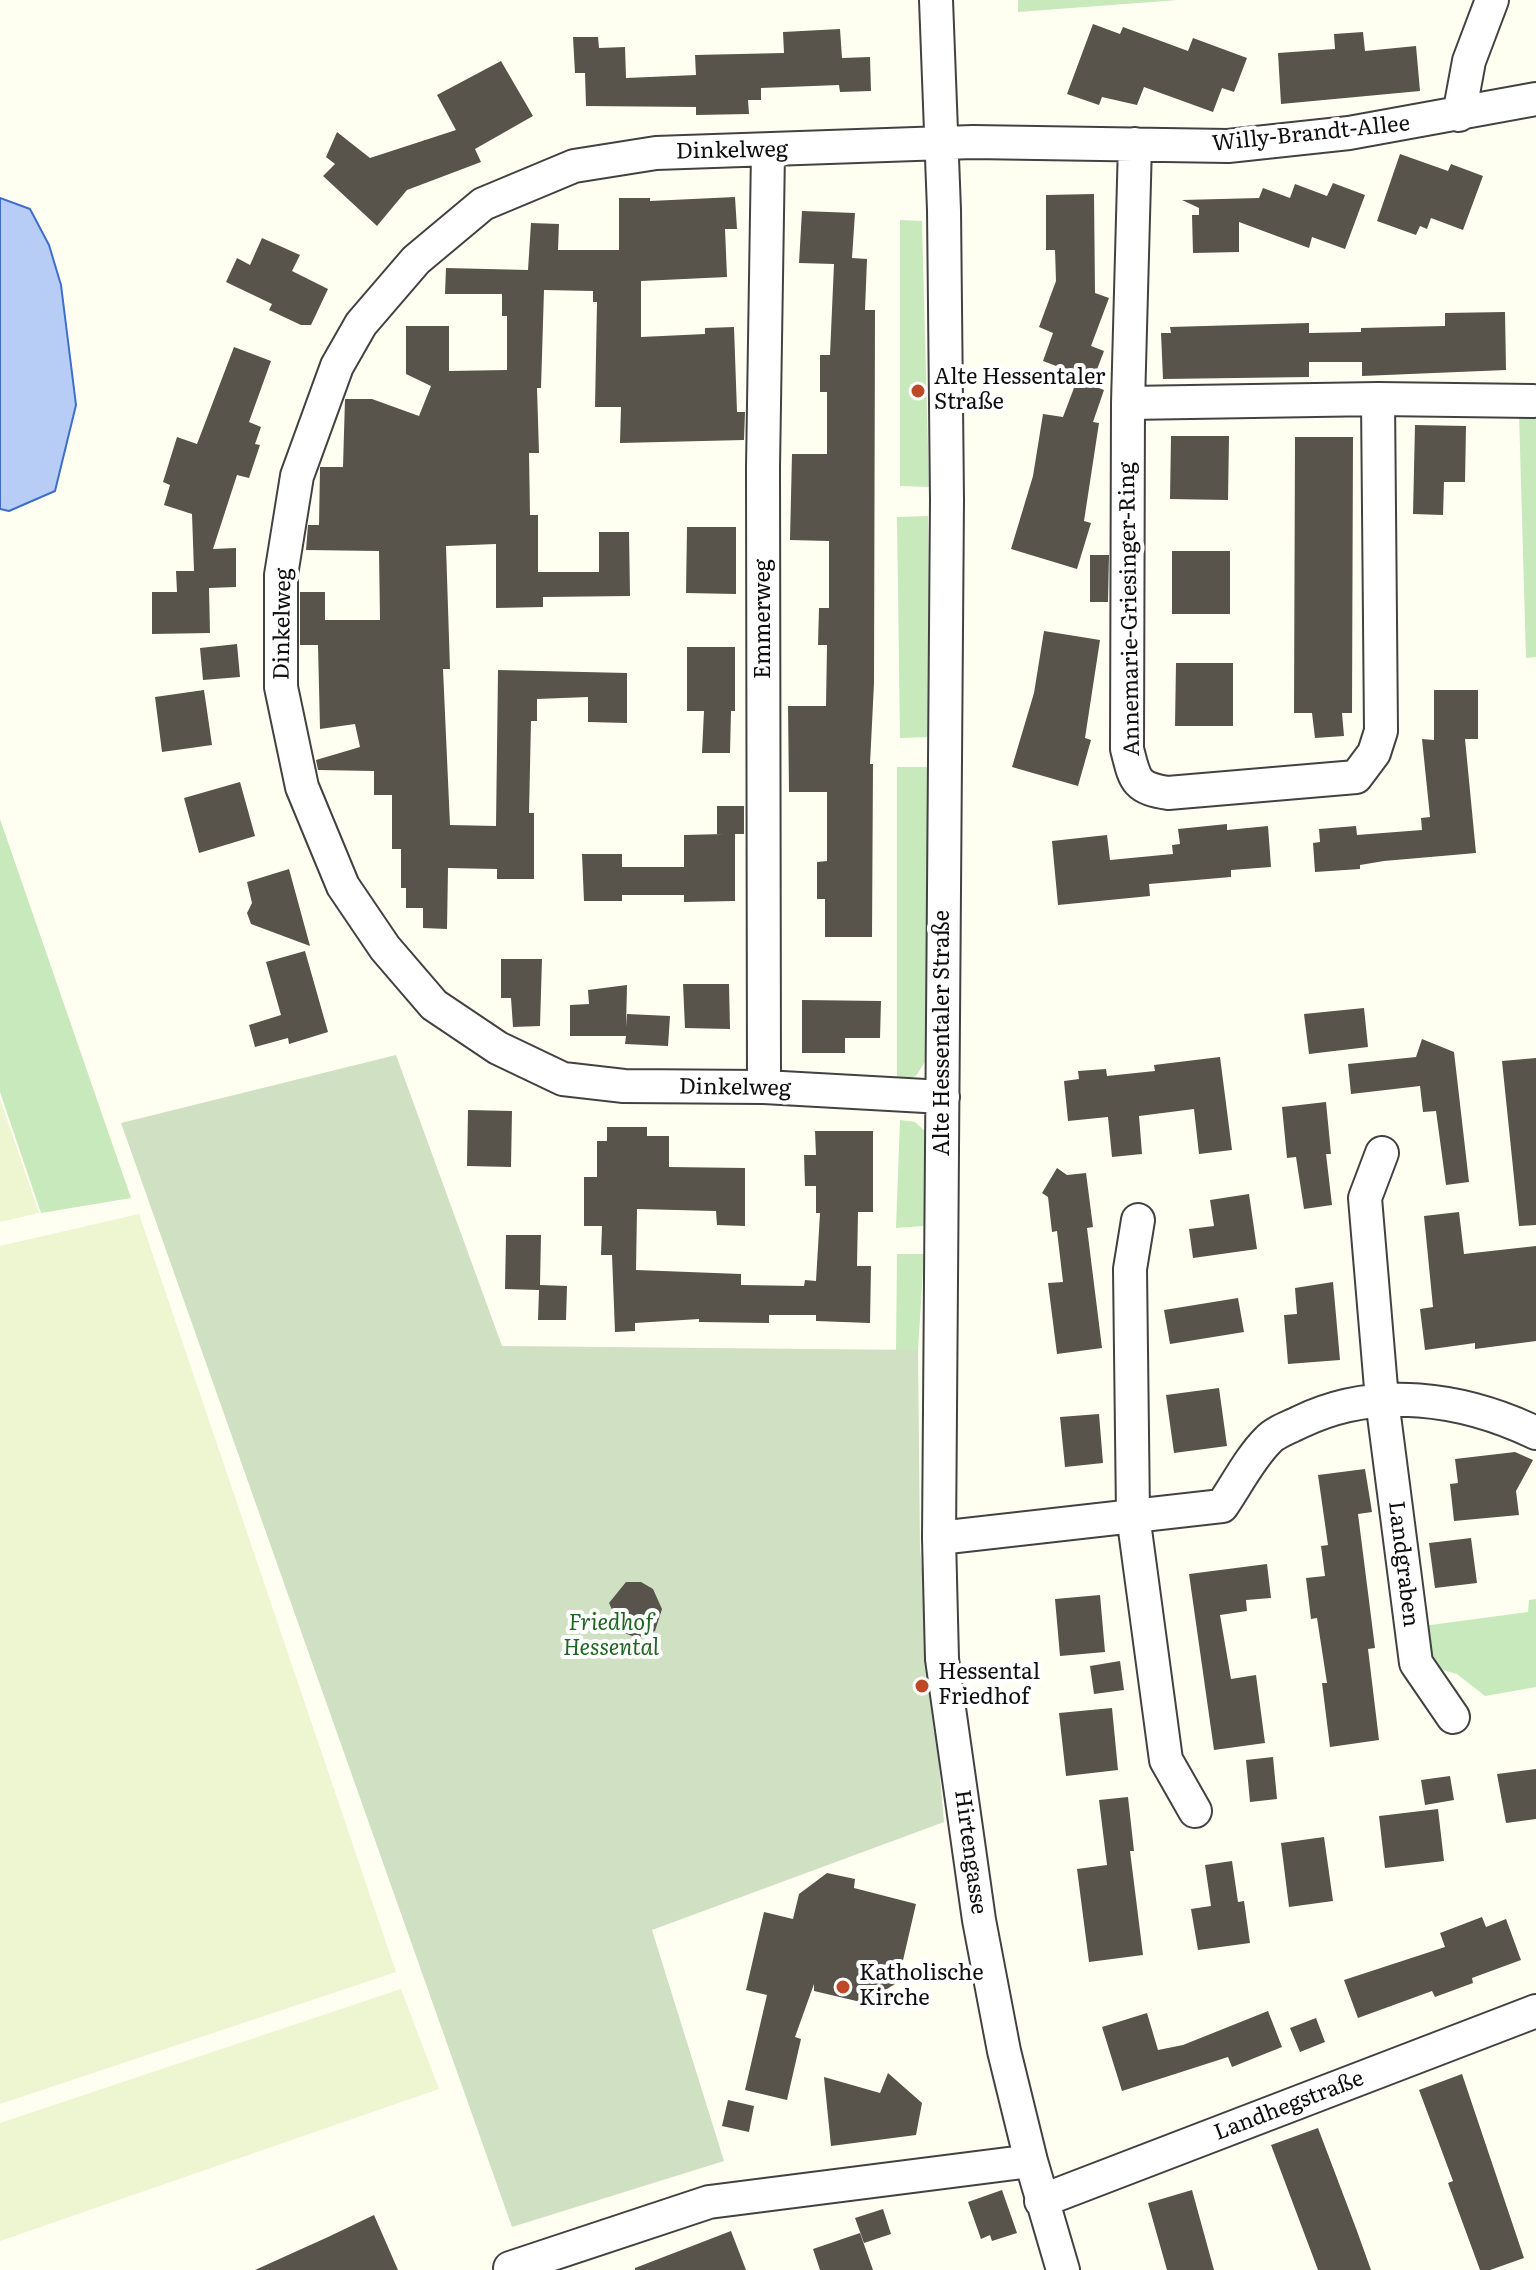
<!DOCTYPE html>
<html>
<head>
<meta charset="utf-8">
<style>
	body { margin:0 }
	canvas { display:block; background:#fefff1 }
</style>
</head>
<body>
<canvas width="1536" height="2270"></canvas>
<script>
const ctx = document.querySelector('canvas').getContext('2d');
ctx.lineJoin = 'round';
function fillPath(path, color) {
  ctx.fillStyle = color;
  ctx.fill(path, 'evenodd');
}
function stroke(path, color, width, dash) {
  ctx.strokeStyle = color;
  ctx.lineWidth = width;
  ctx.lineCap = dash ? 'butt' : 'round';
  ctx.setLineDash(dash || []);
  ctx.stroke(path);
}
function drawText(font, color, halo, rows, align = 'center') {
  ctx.font = font + ' Literata,serif';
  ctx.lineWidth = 8;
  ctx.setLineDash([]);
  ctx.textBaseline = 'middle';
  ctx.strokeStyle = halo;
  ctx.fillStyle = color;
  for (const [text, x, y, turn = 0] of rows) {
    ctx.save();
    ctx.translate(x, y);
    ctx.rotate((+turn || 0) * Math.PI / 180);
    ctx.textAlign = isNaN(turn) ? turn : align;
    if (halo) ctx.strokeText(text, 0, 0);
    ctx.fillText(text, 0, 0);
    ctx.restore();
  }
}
fillPath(new Path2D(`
	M0 1099 39 1213 0 1222Z
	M139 1214 396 1972 0 2104V1246Z
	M401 1989 439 2089 0 2241V2123Z`), '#eef5d1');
fillPath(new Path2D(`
	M1018 0H1178L1018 12Z
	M900 220 922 221 929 487 900 486Z
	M1536 412V657L1526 658 1519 413Z
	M928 516 931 737 900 738 897 517Z
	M897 767H932L928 1057 916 1076 897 1083Z
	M0 820V819L131 1198 41 1213 0 1092Z
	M900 1120 915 1122 927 1133 924 1226 896 1228Z
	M897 1254H924L918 1350 896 1351Z
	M1536 1599V1687L1485 1696 1457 1674 1429 1666 1423 1626 1528 1612 1529 1600Z`), '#c7e9bb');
fillPath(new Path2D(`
	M396 1055 502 1346 918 1350 920 1548 944 1822 652 1930 724 2161 512 2227 121 1123Z`), '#cfe1c2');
const water = new Path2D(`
	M0 198 30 209 49 245 61 285 76 405 55 491 9 511 0 509Z`);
fillPath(water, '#b7cdf5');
stroke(water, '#3e6ecb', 2);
fillPath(new Path2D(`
	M1093 24 1120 34 1123 27 1188 51 1193 38 1247 58 1234 92 1222 88 1213 112 1144 87 1137 105 1102 97 1099 105 1067 94Z
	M840 29 842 58 870 57 871 91 840 92 839 85 761 88V100H748L749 114 696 115V107L586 106 585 73H575L573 37H598L599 48 625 47 626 78 696 75 695 55 784 53 783 32Z
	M1363 32 1365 51 1416 46 1420 91 1281 104 1278 53 1335 49 1334 34Z
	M501 61 533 116 475 149 481 162 407 190 377 226 323 176 335 164 326 157 337 132 370 158 456 130 437 95Z
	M1400 154 1448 171 1451 164 1483 176 1463 230 1431 218 1427 229 1420 226 1416 235 1377 221Z
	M1333 183 1365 195 1345 249 1312 237 1309 248 1239 222V252L1193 253 1192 215H1199V208L1182 200 1259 198 1263 188 1290 198 1295 184 1327 196Z
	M1094 194 1095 293 1109 298 1091 346 1104 351 1093 380 1043 361 1053 333 1039 327 1056 281 1055 250H1046V195Z
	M735 197 737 229H725L727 277 641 281V337L705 334V328L734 327 737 412H745L744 440 620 443 621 407H595L597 302H593V291L544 290 541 388H537L539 453H529L530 515H538V572H599V532H629L630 596 543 597V607L496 608V544L446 546 450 669H443L450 825 496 826 498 670 627 673V723L588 722V697L537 699V721H531L529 813H534V879H497V869L448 868 447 929 423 928V908H406V888H401V849H392V795H374V771L318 770 316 760 360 747 355 724 320 729 318 645H300V592H325V620H380L379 551 306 550 308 525H319L320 467H343L345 399H372L419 416 431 386 406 374V326H449V371L507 370V316H502V294H445L446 268 528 270 531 223 559 224 558 250H619V198H650V201Z
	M802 211 855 213 852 258 867 259 865 310H875L874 683 870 764H873L872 937H825V899H817V862L827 861V792H789L788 706H826L827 645H818L819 608H829V541L790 540 792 454H827V392H820V355H830L834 264 799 263Z
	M262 238 300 255 292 271 328 289 311 325H301L269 310 272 304 226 282 237 258 250 265Z
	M1505 312 1506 370 1362 376V362H1309V377L1163 379 1161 333H1171L1170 327 1309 323V333L1361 332V328L1445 326V313Z
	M234 347 271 361 249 422 261 427 255 444 260 445 249 478 237 475 213 549 236 548V587L209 588 210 633 152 634V592H177L176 571H194L192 514 164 505 170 485 163 482 177 437 197 444Z
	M1077 380 1104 390 1093 422 1099 423 1084 521 1091 523 1077 569 1011 549 1033 476 1043 414 1063 417Z
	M1415 425 1466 426 1465 482H1444L1443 515 1413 514Z
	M1171 436H1229L1228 500 1170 499Z
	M1295 437H1353L1352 713H1342L1344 736 1315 738 1312 713H1294Z
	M687 527H736V594L686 593Z
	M1172 551H1230V614H1172Z
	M1090 555H1109L1108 602H1090Z
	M1044 631 1100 640 1085 738 1091 740 1078 786 1012 767 1034 693Z
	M237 644 240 677 203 680 200 648Z
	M687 647H735V711H731L730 753H702L704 711H687Z
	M1176 663H1233V726H1175Z
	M204 690 212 745 162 752 155 697Z
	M1434 690H1478V739H1465L1476 853 1384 861 1360 865V869L1315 872 1313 843 1320 842 1319 829 1356 826 1357 835 1422 830 1421 818 1430 817 1422 739 1434 740Z
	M240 782 255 836 199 853 184 798Z
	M717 806H744V834H735V901L684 902V895H622V901H584L582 854H622V867H684V835L724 834H717Z
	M1227 824V830L1268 826 1271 867 1231 870V877L1149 884 1150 896 1058 905 1052 841 1107 835 1110 860 1173 854 1172 845 1180 844 1178 829Z
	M289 869 310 946 251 924 247 913 252 903 247 882Z
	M305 951 328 1032 289 1044 288 1038 255 1047 249 1025 281 1015 266 962Z
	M501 959H542L540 1026 513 1027 511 998H501Z
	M683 984H729L730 1029 685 1028Z
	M627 985 626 1027 627 1014 670 1016 668 1046 625 1044 626 1036H570V1005L589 1004 588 990Z
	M802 1000 881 1001 880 1038H845V1053H802Z
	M1364 1008 1368 1047 1309 1054 1304 1014Z
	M1422 1039 1454 1052 1469 1182 1446 1185 1436 1111 1423 1112 1420 1086 1351 1094 1348 1064 1416 1057Z
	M1220 1057 1232 1150 1199 1154 1194 1109 1139 1116 1142 1154 1112 1157 1108 1117 1068 1121 1064 1081 1079 1079 1078 1071 1106 1069 1107 1076 1155 1071 1154 1065Z
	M1536 1058V1225L1519 1226 1502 1061Z
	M1326 1102 1331 1154H1326L1332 1205 1304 1209 1296 1157 1287 1158 1282 1107Z
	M468 1110 512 1111 511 1167 467 1166Z
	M607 1127H647V1136H669V1167L745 1168V1226L717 1225 716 1211 637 1209 636 1270 741 1274V1285L804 1286 805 1280 816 1281 820 1213H816V1186H805L804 1155H816L815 1131H873V1212H858L857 1266H871L870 1323 816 1321V1315H769V1323L699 1322V1319L635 1323V1331L615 1332 612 1255H601L602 1226H584V1177H597V1141H607Z
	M1057 1168 1067 1175 1086 1173 1093 1227 1087 1228 1102 1348 1057 1354 1048 1283 1063 1282 1057 1231 1052 1232 1048 1197 1042 1193Z
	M1249 1194 1257 1249 1193 1258 1189 1229 1214 1226 1210 1200Z
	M1459 1212 1464 1254 1536 1246V1341L1475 1349V1343L1425 1350 1420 1309 1433 1307 1424 1216Z
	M506 1235H541L540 1285 567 1286 566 1320H538L539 1290 505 1289Z
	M1333 1282 1340 1360 1288 1364 1284 1315 1297 1314 1295 1288Z
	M1238 1298 1244 1332 1170 1344 1164 1310Z
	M1219 1388 1227 1446 1174 1453 1166 1395Z
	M1099 1414 1103 1463 1065 1467 1060 1417Z
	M1515 1452 1533 1460 1516 1491 1519 1515 1454 1521 1450 1484 1458 1483 1455 1459Z
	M1365 1469 1372 1512 1358 1514 1375 1648 1368 1649 1379 1740 1330 1747 1322 1683H1327L1317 1618 1311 1619 1306 1578 1325 1576 1321 1546 1328 1545 1318 1475Z
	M1471 1538 1477 1583 1435 1588 1429 1543Z
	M1267 1564 1271 1598 1246 1600 1247 1611 1220 1615 1231 1679 1256 1675 1265 1743 1214 1750 1189 1574Z
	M626 1582H641L653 1589 662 1609 655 1631 637 1638 622 1632 609 1603Z
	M1100 1595 1105 1652 1060 1656 1055 1599Z
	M1120 1661 1124 1690 1094 1694 1090 1666Z
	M1112 1708 1118 1770 1066 1776 1059 1713Z
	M1273 1757 1277 1799 1250 1802 1246 1760Z
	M1536 1769V1819L1506 1823 1497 1774Z
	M1450 1776 1454 1800 1425 1805 1421 1780Z
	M1128 1797 1134 1851H1130L1143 1955 1089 1962 1077 1869 1107 1865 1099 1800Z
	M1438 1809 1444 1861 1385 1868 1379 1816Z
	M1324 1837 1333 1901 1289 1907 1281 1843Z
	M1232 1861 1238 1902 1244 1901 1250 1943 1198 1950 1191 1909 1211 1906 1205 1865Z
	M827 1873 855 1879 854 1888 916 1904 898 1982 865 2003 814 1991V1984L795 2037 801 2039 787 2100 745 2090 767 1995 746 1990 764 1912 793 1919 799 1894Z
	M1482 1917 1486 1927 1506 1919 1521 1960 1472 1978 1473 1983 1435 1997 1432 1991 1358 2018 1344 1980 1445 1947 1440 1933Z
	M1268 2011 1282 2047 1232 2067 1228 2057 1122 2091 1102 2027 1147 2013 1158 2050 1183 2045Z
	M1316 2018 1325 2042 1300 2052 1290 2028Z
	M888 2073 922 2103 916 2135 831 2146 824 2077 880 2093Z
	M1462 2074 1524 2258 1490 2270H1480L1448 2183 1453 2181 1419 2090Z
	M728 2100 754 2106 749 2132 722 2126Z
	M1318 2128 1357 2231 1371 2270H1318L1271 2145Z
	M1002 2190 1017 2233 992 2241 990 2235 981 2239 968 2202Z
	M1192 2190 1214 2270H1167L1148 2203Z
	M883 2209 891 2234 864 2243 855 2218Z
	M374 2215 398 2270H255L328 2237Z
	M731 2231 746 2270H635V2268Z
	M860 2233 873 2270H820L813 2249Z`), '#58534b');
const street = new Path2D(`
	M936 0 944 210 947 500 939 1538 942 1659 979 1920 1004 2051 1031 2161 1063 2270
	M1459 115 1469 61 1492 0
	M1378 399 1533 401
	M1128 403 1378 399 1381 731 1374 753 1356 777 1168 793C1134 788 1135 779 1127 749L1128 403 1135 144
	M764 1087 763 467 768 152
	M943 1097 764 1087 624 1086 563 1079 498 1048 434 1005 385 948 343 886 302 787 281 687V575L297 476 337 366 361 324 416 260 483 204 574 166 656 153 973 142 1228 146 1349 133 1536 99
	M1382 1153 1365 1198 1382 1400 1416 1663 1453 1717
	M1138 1220 1130 1269 1133 1515 1166 1760 1195 1811
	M939 1538 1222 1506C1237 1484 1250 1458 1268 1440 1275 1432 1290 1427 1300 1422 1376 1385 1463 1398 1536 1433
	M1041 2201 1536 2011
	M510 2268 709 2202 1031 2161`);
stroke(street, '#424242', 36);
stroke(street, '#fff', 32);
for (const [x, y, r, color] of [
	[918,391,8,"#be4928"],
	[922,1686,8,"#be4928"],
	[843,1987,8,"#be4928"]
]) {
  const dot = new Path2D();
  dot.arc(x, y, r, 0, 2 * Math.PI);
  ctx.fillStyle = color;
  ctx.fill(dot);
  stroke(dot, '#fff', 3);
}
drawText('22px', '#0f0f0f', '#fff', [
	["Willy-Brandt-Allee",1311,134,-6],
	["Dinkelweg",732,151,-1],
	["Annemarie-Griesinger-Ring",1130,609,-91],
	["Emmerweg",764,619,-90],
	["Dinkelweg",283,624,-89],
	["Alte Hessentaler Straße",943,1033,-90],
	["Dinkelweg",735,1088,1],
	["Landgraben",1403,1564,83],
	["Hirtengasse",970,1852,82],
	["Landhegstraße",1289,2106,-21]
]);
drawText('22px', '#0f0f0f', '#fff', [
	["Alte Hessentaler",934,378],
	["Straße",934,403],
	["Hessental",938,1673],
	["Friedhof",938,1698],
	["Katholische",859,1974],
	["Kirche",859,1999]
], 'left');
drawText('italic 22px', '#1f6623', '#fff', [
	["Friedhof",611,1624],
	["Hessental",611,1649]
]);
</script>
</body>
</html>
